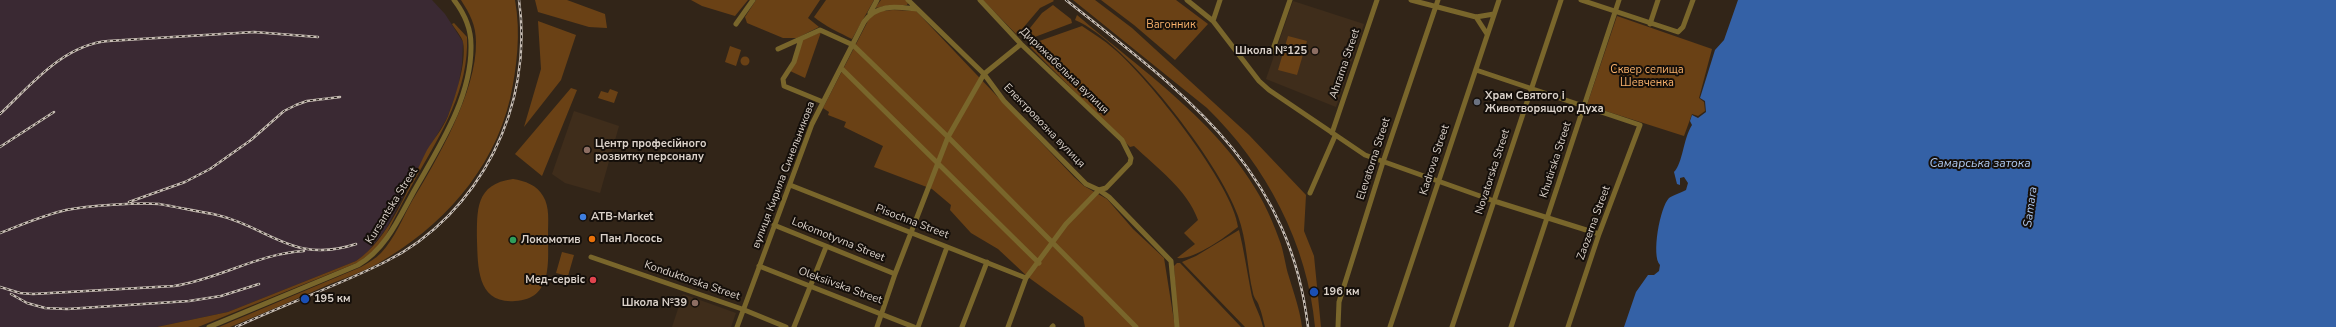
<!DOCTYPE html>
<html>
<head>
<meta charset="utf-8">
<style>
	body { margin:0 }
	canvas { display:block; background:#322518 }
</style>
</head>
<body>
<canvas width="2336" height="327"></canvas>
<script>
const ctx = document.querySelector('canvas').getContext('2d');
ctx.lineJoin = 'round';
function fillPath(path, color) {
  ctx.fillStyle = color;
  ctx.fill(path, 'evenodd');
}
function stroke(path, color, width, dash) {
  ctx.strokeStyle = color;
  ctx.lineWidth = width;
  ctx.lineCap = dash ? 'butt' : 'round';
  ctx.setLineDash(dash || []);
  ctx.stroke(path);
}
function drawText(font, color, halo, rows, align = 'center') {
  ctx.font = font + ' "Nunito Sans",sans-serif';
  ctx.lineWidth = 4;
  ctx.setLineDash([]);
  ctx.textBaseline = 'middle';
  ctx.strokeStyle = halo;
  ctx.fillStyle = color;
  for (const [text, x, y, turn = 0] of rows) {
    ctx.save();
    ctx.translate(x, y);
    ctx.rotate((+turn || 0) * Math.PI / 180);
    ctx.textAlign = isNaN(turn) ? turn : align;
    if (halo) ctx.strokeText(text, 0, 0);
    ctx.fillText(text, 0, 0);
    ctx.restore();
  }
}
fillPath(new Path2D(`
	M0 0H432L445 14 463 42 462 64 458 88 447 118 429 148 386 229 366 254 356 261 228 312 157 327H0Z`), '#3a2933');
fillPath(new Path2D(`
	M1293 1 1364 24 1336 107 1266 79Z
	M574 111 619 126 600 193 565 183 552 174Z
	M683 294 736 313 731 327H672Z`), '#3f2d1b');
fillPath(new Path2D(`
	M461 0H515C521 33 517 67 510 99 493 171 441 228 377 264 362 272 345 278 330 284 297 299 263 313 230 327H219L361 267C368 263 375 259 381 253 395 238 402 219 412 201 437 160 477 91 476 42 476 25 470 14 461 0Z
	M535 0H567L605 14 607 28 589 27 538 12Z
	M691 0H748L735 16 702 6Z
	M756 0H820L808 18 819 27 797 38H783L747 23 745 17Z
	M826 0H874L852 39C842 34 823 25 814 17Z
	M881 0H906L908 3 907 5H891L875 8Z
	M983 0H1053L1054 1 1040 8 1017 35Z
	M1073 0H1095L1132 28 1249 135 1306 195 1304 231 1314 256 1321 327H1315C1308 245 1266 165 1207 108Z
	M1101 0H1176L1208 24 1175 60 1134 25Z
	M1053 5 1071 19 1072 23 1024 41 1022 38 1042 13Z
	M893 10 916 11 1074 177 1084 186 1107 199 1133 229 1164 258 1175 327H1085L1083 317 1028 277 998 249 971 233 950 210 951 205 932 189 874 167 883 146 844 127 846 122 828 115 829 112 823 108 870 17 881 11Z
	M1077 15C1153 80 1246 140 1279 239 1284 251 1285 265 1289 277 1294 294 1300 310 1302 327H1265C1263 320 1262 313 1259 306 1258 301 1254 299 1253 293 1247 268 1247 240 1238 216 1220 163 1126 41 1075 20Z
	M1617 16 1712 49 1699 98 1704 102 1705 111 1698 116 1692 114 1684 136 1587 105Z
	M538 21 576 35 561 80 524 127 541 69Z
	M454 23 467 37C469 89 442 132 417 176 405 197 394 219 383 241L376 249 359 262 198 327H157L228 312 356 261C390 239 409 185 427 150 434 139 443 128 448 116 455 97 467 63 463 42 462 37 455 29 452 24Z
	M1082 26C1092 33 1104 40 1114 49 1147 76 1234 186 1238 227 1224 238 1194 260 1177 258L1195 244 1184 233 1198 220C1187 189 1157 168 1134 146L1130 147 1028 45Z
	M821 32 805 78 788 70 802 40Z
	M1288 36 1307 41 1297 75 1278 70Z
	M730 46 741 50 736 66 725 62Z
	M740.5 61a4.5 4.5 0 1 1 9 0a4.5 4.5 0 1 1-9 0Z
	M571 88 577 90 542 176 515 154Z
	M610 89 618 92 614 103 598 98 601 91 608 93Z
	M513 179C525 181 537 185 543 196 550 207 548 222 548 235 548 262 553 299 515 301 477 304 478 267 477 241 477 210 475 184 513 179Z
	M1239 230C1244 251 1247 271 1251 292 1253 304 1260 313 1263 327H1245L1182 262 1196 256Z
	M562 252 574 255 568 276 556 273Z
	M1177 263H1180L1241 327H1178L1174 266Z`), '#6a4115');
fillPath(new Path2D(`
	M1738 0H2336V327H1624L1636 292 1648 275H1654L1659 271 1660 265C1651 256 1660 207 1669 198 1673 195 1681 193 1686 190L1688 183 1684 177 1680 178V185L1677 184 1674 172C1683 163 1683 139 1692 125L1690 121 1692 115 1698 118 1706 112 1705 101 1700 98 1715 50 1724 40Z`), '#3461a6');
stroke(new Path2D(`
	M908 0 984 74 1004 101 1086 184 1099 190 1109 197 1171 261 1177 327
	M980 0 1021 44 1122 140 1131 158 1130 163 1106 188 1099 190 1066 224 1026 278 1008 327
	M1187 0 1213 21 1259 81 1269 90 1365 155 1494 201 1599 234
	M1411 0 1476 17 1494 14
	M1581 0 1678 32 1683 27 1693 0
	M870 13 877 0
	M1476 17 1487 34
	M1213 21 1220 0
	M736 24 753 0
	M1650 24 1658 0
	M801 39 794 62 783 79 784 86 823 102
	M778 49 820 30 853 45 948 137 1136 327
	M1272 52 1290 0
	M841 68 1039 263
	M1476 70 1640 125 1599 234 1568 327
	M1332 133 1377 0
	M790 185 1026 278
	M1310 193 1335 136
	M774 225 895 274
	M591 257 742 309 786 327
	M759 266 914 327
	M209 327 358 265C386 249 399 218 414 191 439 147 472 97 471 45 471 28 464 13 454 0
	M737 327 812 124 864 22C877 3 897 7 917 9
	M794 327 826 247
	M877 327 895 274 948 137 984 74 1021 44
	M918 327 947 247
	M962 327 987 262
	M1052 327 1053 326
	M1338 327 1339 302 1383 162 1438 0
	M1390 327 1499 0
	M1452 327 1561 0
	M1511 327 1619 0`), '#79662b', 5);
const rail = new Path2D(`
	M1066 0C1183 93 1289 166 1308 327
	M0 114C31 85 63 45 108 41L254 32 318 37
	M0 147 54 112
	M129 202 185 182 210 169 251 140 284 111 296 105 307 101 340 97
	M0 233C21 225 44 215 66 210 87 206 139 202 159 204 177 207 195 211 213 214 269 226 292 265 356 244
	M0 287 20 293 33 294 174 286C220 279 256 254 304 251
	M11 294 27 303 45 308 67 309 189 301 221 296 259 284
	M236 327C285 304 337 286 385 262 481 214 534 105 519 0`);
stroke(rail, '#c6bcb3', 2.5);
stroke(rail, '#150f0a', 1, [3]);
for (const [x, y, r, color] of [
	[1315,51,4,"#8d6e63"],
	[1477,102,4,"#6b7280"],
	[587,150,4,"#8d6e63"],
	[583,217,4,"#3f7fe0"],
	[592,239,4,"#e8710a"],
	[513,240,4,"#2e9e5b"],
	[593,280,4,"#e0444e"],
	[1314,292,5,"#1a4fb4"],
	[305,299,5,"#1a4fb4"],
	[695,303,4,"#8d6e63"]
]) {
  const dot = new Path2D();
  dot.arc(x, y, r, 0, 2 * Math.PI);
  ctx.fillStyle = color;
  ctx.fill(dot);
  stroke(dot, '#150f0a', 1.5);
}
drawText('11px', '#f8b16b', '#150f0a', [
	["Вагонник",1171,25],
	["Сквер селища",1647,70],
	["Шевченка",1647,83]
]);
drawText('bold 11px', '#dad1c9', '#150f0a', [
	["Школа №125",1307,51,"right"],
	["Храм Святого і",1485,96],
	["Животворящого Духа",1485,109],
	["Центр професійного",595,144],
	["розвитку персоналу",595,157],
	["ATB-Market",591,217],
	["Пан Лосось",600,239],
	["Локомотив",521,240],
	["Мед-сервіс",585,280,"right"],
	["196 км",1323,292],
	["195 км",314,299],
	["Школа №39",687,303,"right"]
], 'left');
drawText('11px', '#dad1c9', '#150f0a', [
	["Ahrarna Street",1345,64,-71],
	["Дирижабельна вулиця",1064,71,44],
	["Електровозна вулиця",1044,126,46],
	["Elevatorna Street",1374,159,-72],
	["Kadrova Street",1435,160,-72],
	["Khutirska Street",1556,160,-72],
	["Novatorska Street",1493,172,-72],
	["вулиця Кирила Синельникова",784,175,-69],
	["Kursantska Street",392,206,-58],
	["Pisochna Street",912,222,21],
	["Zaozerna Street",1594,223,-70],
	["Lokomotyvna Street",838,240,22],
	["Konduktorska Street",692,281,19],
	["Oleksiivska Street",840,286,20]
]);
drawText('italic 12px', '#aec7ed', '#150f0a', [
	["Самарська затока",1980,164],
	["Samara",2031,207,-82]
]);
</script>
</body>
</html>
